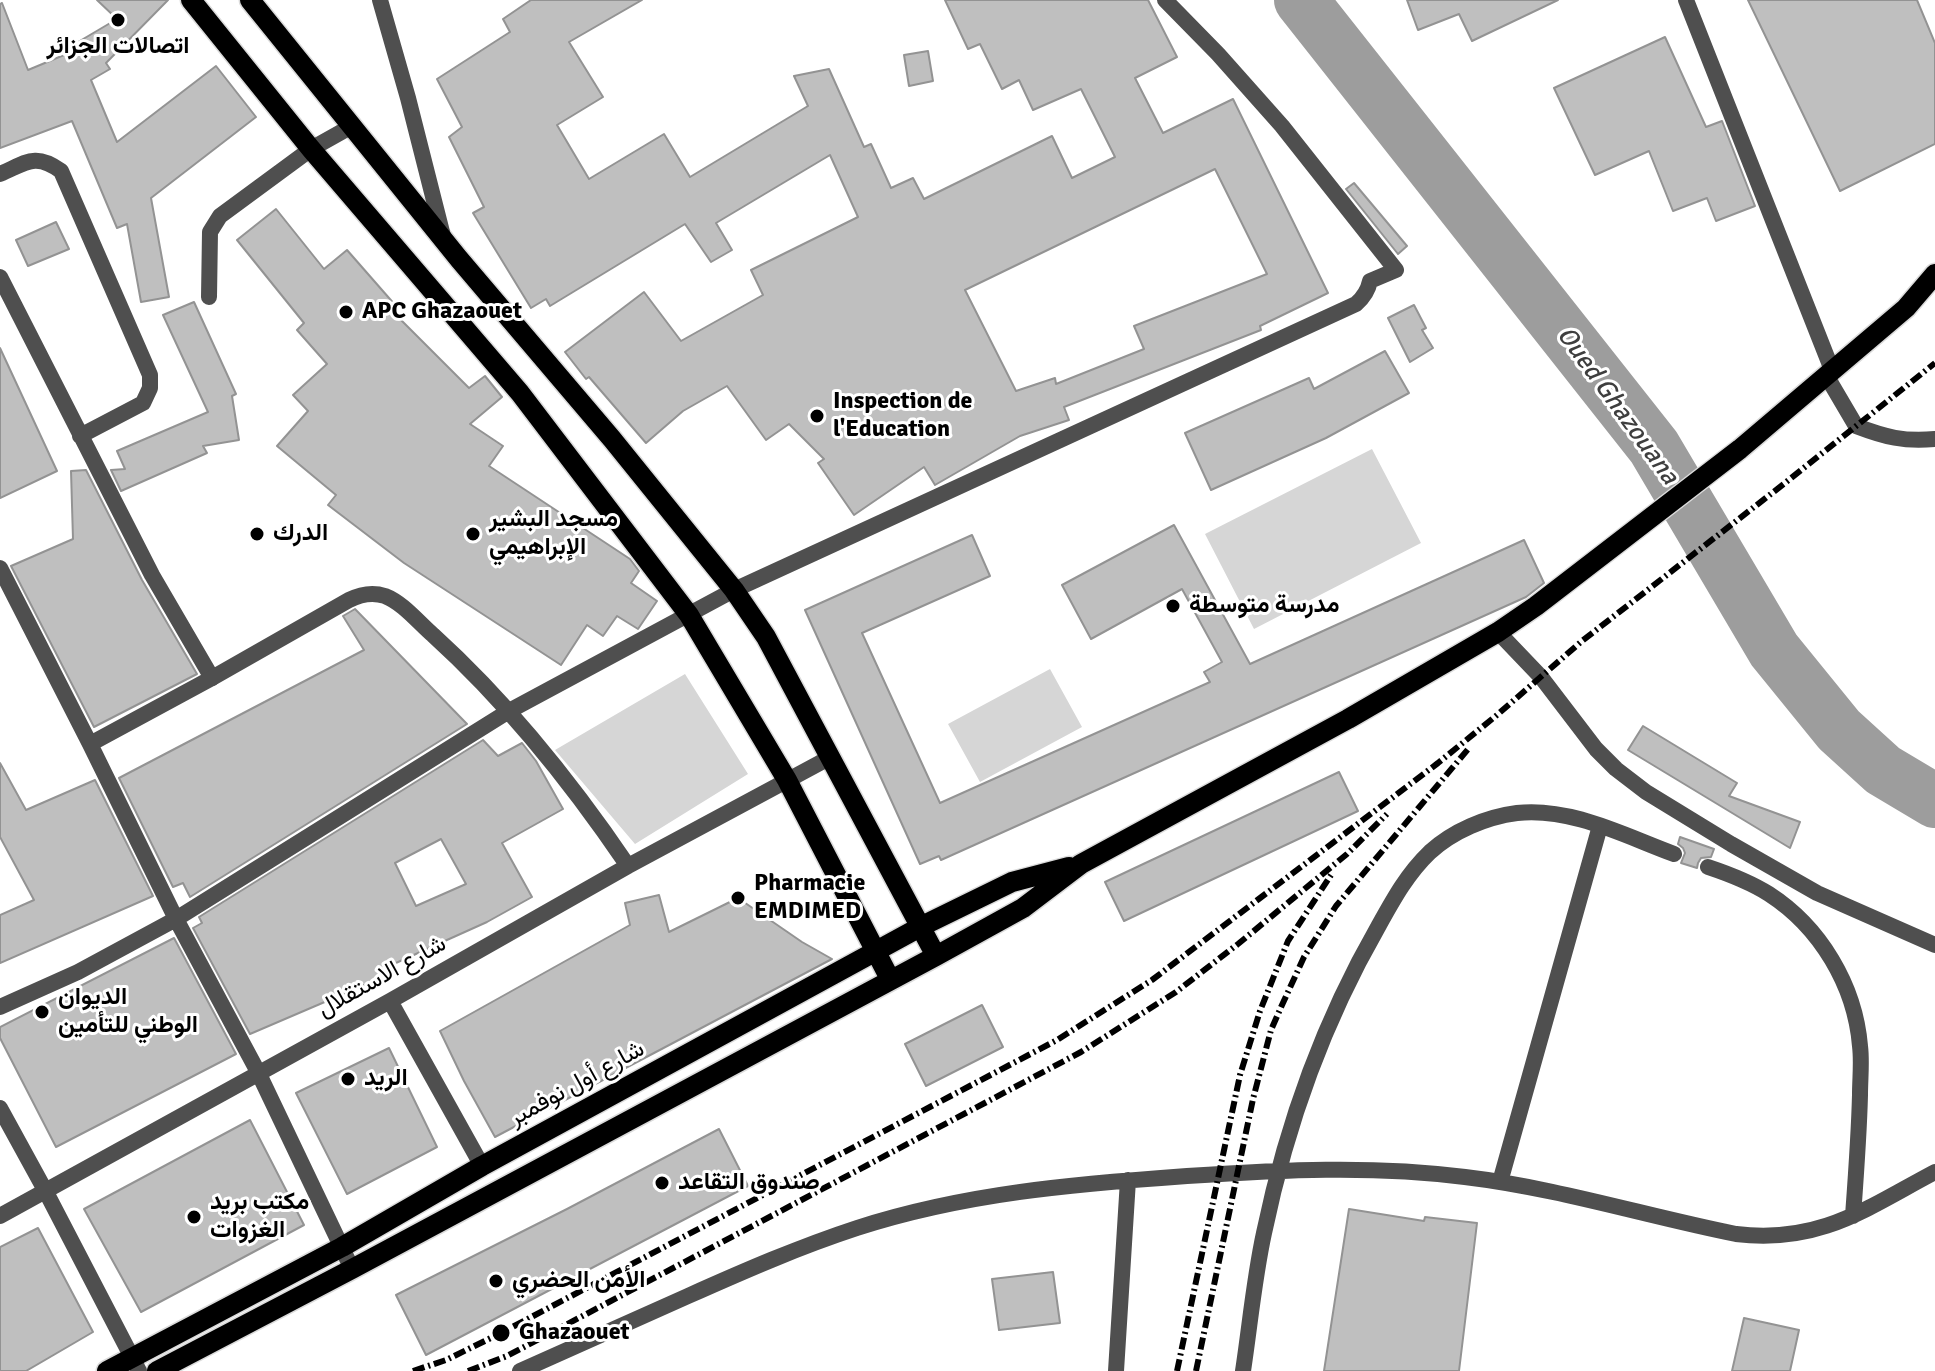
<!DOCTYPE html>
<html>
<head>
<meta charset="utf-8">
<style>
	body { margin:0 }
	canvas { display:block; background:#fff }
</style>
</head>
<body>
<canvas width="1935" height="1371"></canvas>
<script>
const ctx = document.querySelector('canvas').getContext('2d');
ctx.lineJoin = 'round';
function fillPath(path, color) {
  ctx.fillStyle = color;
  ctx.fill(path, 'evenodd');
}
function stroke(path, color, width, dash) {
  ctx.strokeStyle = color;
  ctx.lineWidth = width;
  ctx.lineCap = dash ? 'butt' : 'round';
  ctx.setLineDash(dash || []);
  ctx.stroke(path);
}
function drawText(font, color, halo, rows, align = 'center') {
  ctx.font = font + ' Signika,Vazirmatn,sans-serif';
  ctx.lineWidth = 6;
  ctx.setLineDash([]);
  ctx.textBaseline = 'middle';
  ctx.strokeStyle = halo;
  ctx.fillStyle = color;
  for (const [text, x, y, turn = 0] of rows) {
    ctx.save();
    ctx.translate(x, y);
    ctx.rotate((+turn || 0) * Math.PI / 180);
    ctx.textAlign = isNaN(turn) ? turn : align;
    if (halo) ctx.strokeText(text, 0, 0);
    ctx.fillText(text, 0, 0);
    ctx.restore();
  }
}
fillPath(new Path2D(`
	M1372 449 1421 543 1254 629 1205 534Z
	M1050 669 1082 727 980 782 948 724Z
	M685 674 748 774 635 844 555 750Z`), '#d6d6d6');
stroke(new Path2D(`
	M1301 0 1654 447 1774 650 1839 730 1883 770 1935 801`), '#9d9d9d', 54);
const building = new Path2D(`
	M97 0H168L106 63 110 69 91 80 117 142 216 66 256 117 151 198 169 297 141 302 127 224 117 228 72 121 0 148V4L2 3 28 70 76 50 73 45 117 19Z
	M531 0H642L569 42 603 97 557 125 589 179 664 134 690 177 808 106 794 76 829 69 864 147 871 144 891 188 913 178 924 199 1052 136 1072 178 1115 157 1081 89 1033 110 1019 80 1002 89 980 44 968 49 945 0H1148L1177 57 1135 78 1163 133 1233 99 1328 293 1260 326 1261 330 1064 407 1069 420 1020 436 935 485 924 467 854 515 818 463 824 459 789 424 766 440 727 386 683 411 646 443 589 377 586 379 565 352 644 292 681 341 763 295 751 270 858 217 830 155 716 223 732 250 711 262 685 224 550 306 546 299 531 308 473 213 484 207 449 137 462 127 437 79 510 32 503 19ZM1215 169 1267 274 1134 326 1144 349 1056 384 1055 378 1016 391 965 290Z
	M1407 0H1558L1472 41 1459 14 1418 30Z
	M1748 0H1917L1935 43V144L1840 191Z
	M1665 37 1706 127 1722 121 1755 206 1716 221 1707 198 1673 211 1649 151 1595 175 1554 88Z
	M928 51 933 81 909 86 904 55Z
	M1354 183 1407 246 1398 254 1346 189Z
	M276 209 324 269 347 250 396 306 391 310 469 388 485 376 502 397 470 424 503 446 489 466 630 559 639 571 631 583 657 601 638 629 617 616 603 636 587 625 561 665 404 563 328 505 336 495 277 446 308 411 293 395 327 364 297 330 304 323 237 240Z
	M56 222 69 249 28 266 16 240Z
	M194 302 236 394 232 396 239 440 203 446 207 453 121 491 111 470 125 469 117 451 208 412 163 315Z
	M1414 305 1426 328 1422 330 1433 348 1410 362 1388 318Z
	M0 348 57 471 0 498Z
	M1385 351 1409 393 1326 438 1211 490 1185 433 1309 378 1314 389Z
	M86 470 142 580 197 674 94 727 11 566 73 539 71 471Z
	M1174 525 1250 664 1524 540 1544 583 1526 597 941 860 939 856 920 864 805 610 972 535 990 576 862 633 940 803 1210 682 1204 672 1222 662 1182 589 1091 639 1062 585Z
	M355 609 467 724 190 897 183 883 173 887 119 778 364 650 343 616Z
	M1643 726 1737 783 1729 796 1800 822 1790 848 1628 750Z
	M483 740 498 756 522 743 536 761 563 809 502 843 532 897 487 922 387 967 390 974 250 1034 193 928 202 923 199 917ZM441 839 466 884 416 906 395 863Z
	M0 763 26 810 95 780 153 896 0 963V915L34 900 0 837Z
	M1339 772 1358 811 1124 921 1105 882Z
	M1680 837 1714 849 1711 857 1701 858 1698 863 1697 868 1681 863 1685 853 1683 848 1678 844Z
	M659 895 669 932 738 898 802 942 832 959 495 1137 464 1081 440 1031 630 925 625 903Z
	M174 938 236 1054 56 1147 0 1038V1027Z
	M982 1005 1003 1047 926 1086 905 1044Z
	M389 1048 437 1147 347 1194 296 1093Z
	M250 1120 304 1225 141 1312 84 1209Z
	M719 1129 748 1186 426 1355 396 1295 567 1209Z
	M1349 1209 1424 1221 1425 1217 1477 1223 1459 1371H1324Z
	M38 1228 93 1332 26 1371H0V1247Z
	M1053 1272 1060 1323 999 1330 992 1279Z
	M1744 1318 1799 1330 1790 1371H1732Z`);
fillPath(building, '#bfbfbf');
stroke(building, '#939393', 2);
const primary = new Path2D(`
	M191 0 311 149 520 393 689 615 787 780 890 979
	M250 0 459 259 612 439 734 590 766 637 936 956
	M107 1371 342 1247 482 1166 922 926 1012 882 1069 867
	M157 1371 352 1269 936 956 1023 908 1081 864 1348 719 1498 632 1536 606 1740 449 1906 308 1935 274`);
stroke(primary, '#dbdbdb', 23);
stroke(new Path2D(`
	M0 174C26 163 35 152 61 171L150 375V388L143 403 80 436
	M0 277 152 575 212 678
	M209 297 210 232 220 216 311 149 352 126
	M1498 632 1541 677 1596 749 1616 769 1646 792 1731 844 1817 893 1935 945
	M1708 867C1729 874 1750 882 1769 894 1820 927 1855 985 1860 1046 1862 1062 1860 1078 1860 1095 1859 1135 1856 1175 1853 1216
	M1500 1182 1600 826
	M520 1371C576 1346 632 1321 688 1296 744 1271 799 1247 857 1228 965 1193 1075 1184 1187 1176 1280 1170 1372 1165 1465 1177 1557 1188 1646 1216 1736 1234 1820 1244 1865 1209 1935 1172
	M1116 1371 1128 1180
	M1243 1371C1250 1325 1254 1279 1264 1233 1286 1127 1324 1021 1378 927 1393 900 1407 874 1430 852 1453 831 1486 817 1517 813 1571 807 1625 836 1674 854`), '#4f4f4f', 16);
stroke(new Path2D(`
	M380 0 408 98 443 236
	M1686 0 1832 370
	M1826 375 1856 426C1885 437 1904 442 1935 439
	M0 568 90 744 176 919 258 1072 352 1269
	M90 744 212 678 349 600C361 594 373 592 385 596 403 603 418 622 433 635 508 703 571 782 628 866
	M390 1001 482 1166
	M0 1007 78 972 176 919 509 711 734 590 1356 304C1364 297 1368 291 1370 281L1396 270 1282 126 1218 54 1165 0
	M0 1108 46 1192 139 1371
	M0 1216 390 1001 628 866 829 758`), '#4f4f4f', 16);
stroke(primary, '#000', 20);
stroke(new Path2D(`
	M413 1371 446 1360 501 1333 1057 1040 1152 980 1438 763 1497 715 1582 641 1785 483 1935 363
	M468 1371 507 1356 1081 1052 1176 992 1238 944 1347 854 1387 814
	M1177 1371 1240 1075 1260 1011 1288 941 1331 875
	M1196 1371 1253 1099 1271 1030 1282 1005 1304 957 1336 906 1469 748`), '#000', 6, [12, 4, 2, 4]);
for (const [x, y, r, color] of [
	[118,20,8,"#000"],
	[346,312,8,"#000"],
	[817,416,8,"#000"],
	[257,534,8,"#000"],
	[473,534,8,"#000"],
	[1173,606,8,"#000"],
	[738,898,8,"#000"],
	[42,1012,8,"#000"],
	[348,1079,8,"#000"],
	[662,1183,8,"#000"],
	[194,1217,8,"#000"],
	[496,1281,8,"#000"],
	[501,1333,10,"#000"]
]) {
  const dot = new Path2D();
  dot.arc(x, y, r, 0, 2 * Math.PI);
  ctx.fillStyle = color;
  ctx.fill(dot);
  stroke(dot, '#fff', 3);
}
drawText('bold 24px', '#000', '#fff', [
	["اتصالات الجزائر",118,47,"center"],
	["APC Ghazaouet",362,312],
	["Inspection de",833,402],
	["l'Education",833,430],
	["مسجد البشير",489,520],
	["الإبراهيمي",489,548],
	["الدرك",273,534],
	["مدرسة متوسطة",1189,606],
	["Pharmacie",754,884],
	["EMDIMED",754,912],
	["الديوان",58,998],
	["الوطني للتأمين",58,1026],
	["الريد",364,1079],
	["صندوق التقاعد",678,1183],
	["مكتب بريد",210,1203],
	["الغزوات",210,1231],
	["الأمن الحضري",512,1281],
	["Ghazaouet",519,1333]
], 'left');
drawText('24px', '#000', '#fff', [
	["شارع الاستقلال",382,977,-29],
	["شارع أول نوفمبر",577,1084,-29]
]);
drawText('italic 26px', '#3e3e3e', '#fff', [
	["Oued Ghazouana",1617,406,54]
]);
</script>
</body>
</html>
